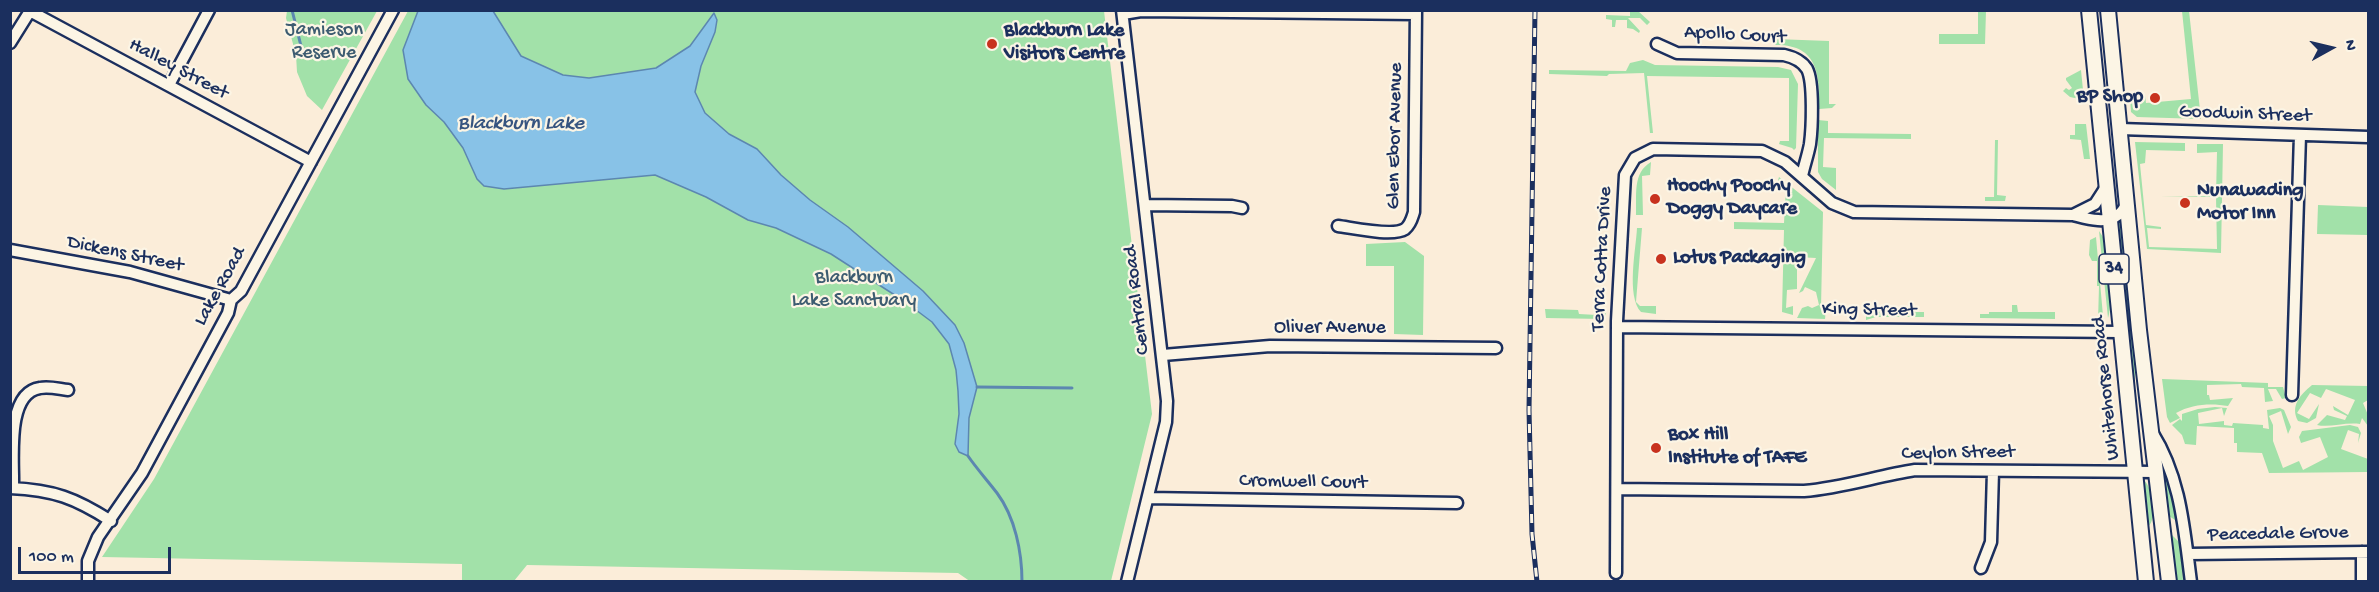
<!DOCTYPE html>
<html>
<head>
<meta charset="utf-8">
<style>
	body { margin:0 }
	#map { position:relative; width:2379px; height:592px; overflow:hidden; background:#fbedd9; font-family:"Gochi Hand",sans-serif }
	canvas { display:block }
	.frame { position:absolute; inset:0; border:12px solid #1b2f5e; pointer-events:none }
	.north { position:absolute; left:2301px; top:18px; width:60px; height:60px; -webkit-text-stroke:4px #fcf5e5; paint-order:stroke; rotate:82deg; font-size:16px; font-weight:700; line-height:24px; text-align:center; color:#1b2f5e }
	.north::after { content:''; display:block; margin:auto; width:21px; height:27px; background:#1b2f5e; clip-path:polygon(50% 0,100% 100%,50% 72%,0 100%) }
	.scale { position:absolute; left:18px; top:547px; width:153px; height:27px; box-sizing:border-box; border:3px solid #1b2f5e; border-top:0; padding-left:8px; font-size:18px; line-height:21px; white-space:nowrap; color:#1b2f5e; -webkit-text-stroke:4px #fcf5e5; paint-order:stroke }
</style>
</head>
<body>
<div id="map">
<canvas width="2379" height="592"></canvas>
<div class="frame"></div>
<div class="north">N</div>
<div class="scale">100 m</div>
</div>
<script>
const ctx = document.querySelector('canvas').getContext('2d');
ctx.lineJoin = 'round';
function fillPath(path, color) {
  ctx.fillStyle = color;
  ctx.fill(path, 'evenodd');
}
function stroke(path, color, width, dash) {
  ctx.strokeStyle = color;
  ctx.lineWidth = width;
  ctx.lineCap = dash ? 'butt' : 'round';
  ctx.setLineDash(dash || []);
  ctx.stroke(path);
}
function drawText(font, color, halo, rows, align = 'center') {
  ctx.font = font + ' "Gochi Hand",sans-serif';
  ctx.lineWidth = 4.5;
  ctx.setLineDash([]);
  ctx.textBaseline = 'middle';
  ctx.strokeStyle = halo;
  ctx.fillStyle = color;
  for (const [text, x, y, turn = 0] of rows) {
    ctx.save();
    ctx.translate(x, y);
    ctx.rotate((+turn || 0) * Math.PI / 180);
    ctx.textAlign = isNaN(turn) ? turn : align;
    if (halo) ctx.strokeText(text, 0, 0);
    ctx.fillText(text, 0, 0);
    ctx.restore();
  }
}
fillPath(new Path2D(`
	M287 11H377L322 110 307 96 297 72 296 55 286 18Z
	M408 11H1104L1152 414 1111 581 971 582 958 573 527 565 514 581 462 582V564L102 557 154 479Z
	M1630 11H1638L1650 22 1647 25 1640 18H1628L1640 31 1639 33 1633 29 1627 28V20H1616L1615 27H1612V20L1606 19V15L1630 16Z
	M1978 11H1986L1985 44H1939V34H1978Z
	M2182 11H2189L2201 119 2137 117 2131 112 2130 98 2145 95 2146 103 2191 99Z
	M1775 39 1829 41V104H1836L1832 108 1819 109C1820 75 1818 44 1775 45Z
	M1643 60 1655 65 1778 67 1791 70 1798 84 1796 148 1794 150 1792 148 1779 144 1780 141H1789V78L1647 76 1653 133H1650L1644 73 1609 74 1607 76 1549 74V70L1626 71 1630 63Z
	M2081 70 2084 100 2070 97 2063 91 2066 88 2069 90 2072 88 2066 80V78Z
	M1818 120 1828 121V133L1911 134V139L1824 138 1823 167 1836 168V190L1822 179 1818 172Z
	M2075 124H2086L2090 159H2084L2081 140 2070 139V135H2075Z
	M1995 140H1998L1997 195 2006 196 2005 201H1985V197H1994Z
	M2135 142 2185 143V151L2146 150 2145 163 2140 164 2146 225 2161 227V229L2147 228 2149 247 2217 249 2216 197 2160 196H2216L2217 152 2197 153V144H2223L2221 253 2147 249Z
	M1651 162 1650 175 1642 176 1643 215H1636C1637 196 1632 173 1651 162Z
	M1779 177 1823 212 1821 308 1826 309 1825 319 1797 318 1802 308 1808 306 1812 308 1819 305 1816 292 1805 287 1803 291 1799 293 1816 258 1797 257V289L1787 290 1786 308 1793 306V315L1782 312 1784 230 1734 229V222L1784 223 1786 187H1776Z
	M2318 205 2368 207V235L2317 234Z
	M2122 220 2135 347V388L2142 462 2116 225Z
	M1637 228H1642L1636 302 1640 306H1656V314L1641 312C1626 296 1636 249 1637 228Z
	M2099 231 2103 237C2105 255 2114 303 2108 318Z
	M2096 237 2103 316 2102 320 2098 321 2099 286H2097V261H2092L2089 255 2090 240Z
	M1405 242 1424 256 1423 335 1394 334V266H1366V244Z
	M2012 305H2017L2018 312H2055V319L1980 318V314H1989V312H2012Z
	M1545 309 1578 310 1579 314 1597 315 1606 313 1605 317 1603 319 1546 318Z
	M1866 309 1916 310V312H1924V317H1876L1866 320Z
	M2162 379 2268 383V387H2283L2286 398 2282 399 2276 389H2268L2273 401 2265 402 2264 388 2242 387 2241 384 2207 385V395H2209L2210 400 2233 398 2228 406C2211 403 2192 404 2176 413L2180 418 2170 423 2167 417Z
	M2312 385 2368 386V400L2363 403 2368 415V426L2362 418 2360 424C2345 422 2329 428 2317 425L2327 415 2345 420 2347 416 2334 410 2333 406 2348 415 2355 400 2326 389 2321 398 2310 393 2297 413 2309 419 2319 404 2316 418 2307 423 2298 421C2290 406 2300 395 2312 385Z
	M2215 407 2227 408 2224 416 2222 408 2198 413 2199 424 2224 421V425L2232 426 2233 423 2263 425V428L2269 429 2267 410 2280 408 2284 410 2291 427 2288 434 2281 411 2269 416 2273 425V441L2283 468 2299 461 2303 470 2328 457 2320 437 2301 443 2299 437 2302 431 2350 425 2358 427 2361 433 2358 443 2359 434 2348 430 2341 449 2368 459V472L2269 473 2262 453 2237 452V443H2234V428L2197 426 2196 445 2185 444 2182 435 2172 425 2180 419 2182 421V414L2198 409Z
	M2161 454 2172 485 2178 522 2169 516Z
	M2144 480C2153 489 2158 518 2148 527L2143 482Z
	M2171 534 2181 544 2183 581H2176Z`), '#a2e1a9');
const water = new Path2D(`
	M418 11H493L521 56 563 75 589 78 656 68 690 46 714 13 717 20 715 32 701 66 695 92 705 113 729 134 757 149 781 175 810 200 848 227 923 291 955 325 964 343 977 387 969 418 968 456 959 452 955 444 959 414 958 391 956 370 949 344 932 322 904 301 831 254 776 228 748 220 706 197 655 175 504 189 484 186 477 179 463 148 444 122 426 105 408 79 403 50Z`);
fillPath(water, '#88c2e7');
stroke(water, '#5c87b0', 1.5);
stroke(new Path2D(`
	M292 10 303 54
	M977 387 1072 388
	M968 456C977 469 987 480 997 493 1015 517 1022 552 1022 582`), '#5c87b0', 3);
const minor = new Path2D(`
	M28 10 311 162
	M1122 10 1167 401 1166 422 1127 582
	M1123 14 1141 11 1416 14
	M10 43 30 11
	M1657 44 1677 53 1784 55C1793 57 1802 61 1807 69 1814 82 1812 129 1810 144 1808 155 1804 166 1802 176
	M169 85 209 10
	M2120 129 2368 137
	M1145 205 1232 206 1242 208
	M2073 215 2095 204 2106 187
	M1338 226C1353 228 1393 237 1405 229 1411 224 1412 218 1414 212L1416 10
	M10 250 130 272 231 300
	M1617 327 2120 332
	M1163 355 1270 346 1496 348
	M2292 395 2300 135
	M2152 432C2181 478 2184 529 2191 582
	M10 488C54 490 75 498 111 521
	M13 488C14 462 5 393 40 388 49 386 59 389 68 390
	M1617 489 1804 491C1842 488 1877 476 1915 470L2157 472
	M1148 498 1457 503
	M2362 552V582
	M2188 554 2368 552
	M1981 568 1991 542 1993 471
	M1616 573 1617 321 1625 175 1635 158 1653 149 1762 151 1785 162 1832 203 1854 212 2073 215C2085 218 2106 225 2118 215 2121 213 2125 207 2127 203
	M88 582V561L98 537 142 473 228 313 231 300 241 291 393 10`);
const major = new Path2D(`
	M2089 10 2146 582
	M2108 10 2139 330 2169 582`);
stroke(minor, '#1b2f5e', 15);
stroke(major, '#1b2f5e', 18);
stroke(minor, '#fcf5e5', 10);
stroke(major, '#fcf5e5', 14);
const rail = new Path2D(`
	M1535 10 1529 410 1532 534 1537 582`);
stroke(rail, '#1b2f5e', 5);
stroke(rail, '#fcf5e5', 3, [9]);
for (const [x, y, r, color] of [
	[992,44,6,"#c8321e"],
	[2155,98,6,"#c8321e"],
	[1655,199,6,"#c8321e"],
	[2185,203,6,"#c8321e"],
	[1661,259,6,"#c8321e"],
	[1656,448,6,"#c8321e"]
]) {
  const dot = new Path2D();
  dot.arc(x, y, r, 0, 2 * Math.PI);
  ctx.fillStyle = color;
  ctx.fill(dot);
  stroke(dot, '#fcf5e5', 2);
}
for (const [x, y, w] of [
	[2114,269,30]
]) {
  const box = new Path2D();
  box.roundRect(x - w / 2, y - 15, w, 30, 4.5);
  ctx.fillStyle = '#fcf5e5';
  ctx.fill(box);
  stroke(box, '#1b2f5e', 1.5);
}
drawText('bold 18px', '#1b2f5e', null, [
	["34",2114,269]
]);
drawText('20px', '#3d5c71', '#fcf5e5', [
	["Jamieson",324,31],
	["Reserve",324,54],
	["Blackburn",854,279],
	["Lake Sanctuary",854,302]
]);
drawText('bold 20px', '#1b2f5e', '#fcf5e5', [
	["Blackburn Lake",1004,32],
	["Visitors Centre",1004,55],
	["BP Shop",2143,98,"right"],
	["Hoochy Poochy",1667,187],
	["Doggy Daycare",1667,210],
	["Nunawading",2197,192],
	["Motor Inn",2197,215],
	["Lotus Packaging",1673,259],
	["Box Hill",1668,436],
	["Institute of TAFE",1668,459]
], 'left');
drawText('20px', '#1b2f5e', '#fcf5e5', [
	["Apollo Court",1735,36,3],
	["Halley Street",178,70,28],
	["Goodwin Street",2245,115,2],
	["Glen Ebor Avenue",1396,136,-89],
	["Dickens Street",125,255,12],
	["Terra Cotta Drive",1603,259,-87],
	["Lake Road",221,287,-61],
	["Central Road",1138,300,-97],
	["King Street",1869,311,1],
	["Oliver Avenue",1330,329],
	["Whitehorse Road",2107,388,-96],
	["Ceylon Street",1958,454,-1],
	["Cromwell Court",1303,483,1],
	["Peacedale Grove",2278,535,-1]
]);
drawText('italic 21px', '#365480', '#fcf5e5', [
	["Blackburn Lake",521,125]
]);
</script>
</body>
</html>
